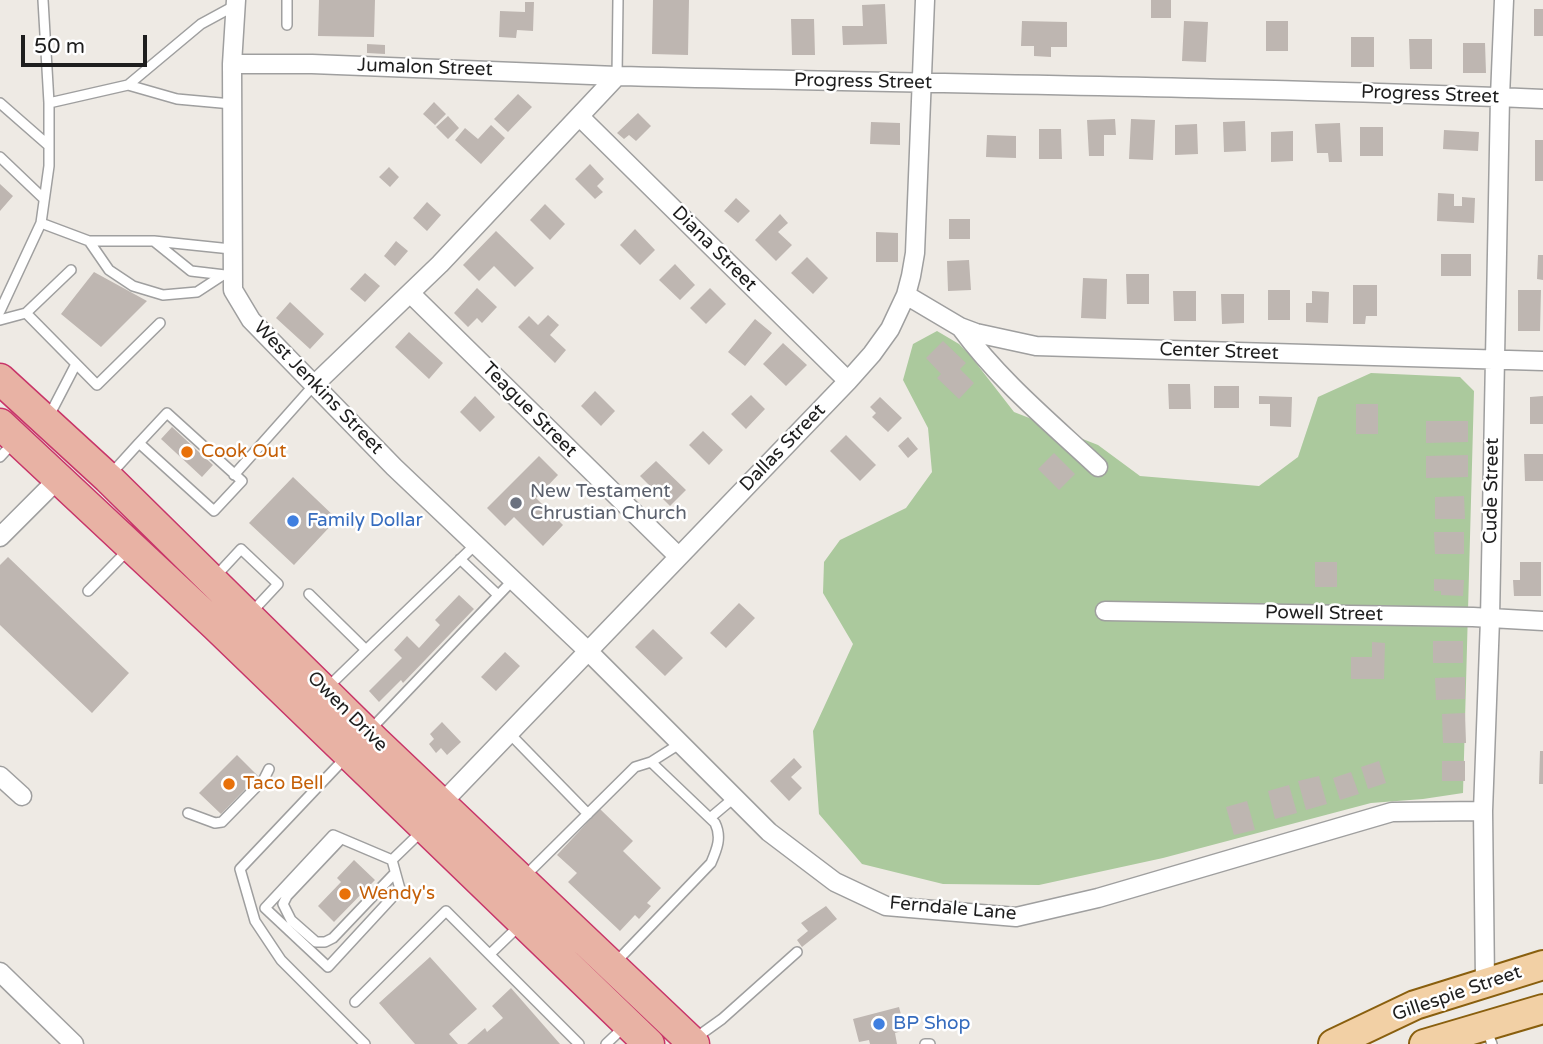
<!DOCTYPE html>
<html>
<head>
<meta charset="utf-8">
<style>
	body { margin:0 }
	#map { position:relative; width:1543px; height:1044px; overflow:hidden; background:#eeeae4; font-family:"Varela Round",sans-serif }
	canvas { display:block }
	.scale { position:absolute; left:21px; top:35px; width:126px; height:32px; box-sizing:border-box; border:4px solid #1e1e1e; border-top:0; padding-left:9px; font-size:21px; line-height:24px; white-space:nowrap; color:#1e1e1e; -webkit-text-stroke:5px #fff; paint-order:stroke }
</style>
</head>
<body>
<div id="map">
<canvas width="1543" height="1044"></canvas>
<div class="scale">50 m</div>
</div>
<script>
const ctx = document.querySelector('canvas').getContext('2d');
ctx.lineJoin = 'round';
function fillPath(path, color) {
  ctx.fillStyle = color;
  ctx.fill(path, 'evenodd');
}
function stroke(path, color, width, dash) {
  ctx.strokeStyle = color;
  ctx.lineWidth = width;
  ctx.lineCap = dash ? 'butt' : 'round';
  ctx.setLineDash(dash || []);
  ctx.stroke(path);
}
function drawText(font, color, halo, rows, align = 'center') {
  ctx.font = font + ' "Varela Round",sans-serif';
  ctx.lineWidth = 5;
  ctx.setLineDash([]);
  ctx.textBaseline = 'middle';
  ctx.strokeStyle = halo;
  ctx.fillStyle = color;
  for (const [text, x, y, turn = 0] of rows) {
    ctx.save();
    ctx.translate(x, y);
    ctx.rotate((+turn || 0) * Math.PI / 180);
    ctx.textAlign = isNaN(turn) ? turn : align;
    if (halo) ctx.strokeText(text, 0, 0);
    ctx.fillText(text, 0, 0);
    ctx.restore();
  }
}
fillPath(new Path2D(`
	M937 331 959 344 969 354 1014 412 1098 445 1140 476 1259 486 1298 457 1318 397 1371 373 1460 377 1474 391 1463 793 1423 799 1371 803 1163 858 1039 885 943 884 862 864 819 814 813 731 853 644 823 593 824 562 840 540 906 508 932 472 928 428 903 380 913 344Z`), '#abc99d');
fillPath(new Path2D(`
	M319 0H375L374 37 318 36Z
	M653 0H689L688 55 652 54Z
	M1151 0H1171V18H1151Z
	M525 2H534L533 31 517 30 516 38 499 37 500 11 525 12Z
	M885 4 887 44 843 45 842 26H863L862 5Z
	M1534 9H1543V36H1534Z
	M791 19H814L815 55H792Z
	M1022 21 1067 22V47H1051V57L1034 56V46H1021Z
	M1184 21 1208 22 1206 62 1182 61Z
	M1266 21H1288V51H1266Z
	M1351 37H1374V67H1351Z
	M1409 39H1432V69H1410Z
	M1463 43H1485L1486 73H1463Z
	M367 44 385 45V54L367 53Z
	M518 94 532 107 508 132 494 119Z
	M434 102 446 114 435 125 423 114Z
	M638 113 651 126 636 141 629 135 624 139 617 133Z
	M448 116 459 128 448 139 436 127Z
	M1115 119 1116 135H1104V156H1089L1087 120Z
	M1131 119 1155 120 1153 160 1129 159Z
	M1245 121 1246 151 1224 152 1223 122Z
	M871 122 900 123V145L870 144Z
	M1340 123 1342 162H1329L1328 153H1317L1315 124Z
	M1197 124 1198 154 1175 155V125Z
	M491 125 505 138 481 164 455 140 465 128 478 139Z
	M1360 127H1383V156H1360Z
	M1039 129H1061L1062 159H1039Z
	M1444 130 1479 132 1478 151 1443 149Z
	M1293 131V161L1271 162V132Z
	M987 135 1016 136V158L986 157Z
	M1535 140H1543V181H1535Z
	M590 164 604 179 597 186 603 192 595 199 575 179Z
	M389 167 399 177 390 187 379 177Z
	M0 184 13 196 0 211Z
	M1438 193 1454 194V206H1462V197L1475 198 1474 223 1437 221Z
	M736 198 750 211 738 223 724 211Z
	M427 202 441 215 427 231 413 218Z
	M545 204 565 224 550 240 530 220Z
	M780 214 788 223 778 232 792 245 776 261 755 240Z
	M949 219H970V239H949Z
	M635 229 655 250 640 265 620 245Z
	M496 231 534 268 515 287 494 266 479 281 463 265Z
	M876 232 898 233V262H876Z
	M396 241 408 251 395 266 384 256Z
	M1441 254H1471V276H1441Z
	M1538 255H1543V280L1537 279Z
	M807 257 828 278 813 294 791 273Z
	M969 260 971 290 948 291 947 261Z
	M675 264 695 285 680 300 659 280Z
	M94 272 147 301 101 347 61 314Z
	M365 273 380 286 365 302 350 289Z
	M1126 274H1149V304H1127Z
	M1083 278 1107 279 1106 319 1081 318Z
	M1353 285H1377V316H1366L1365 324H1353Z
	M477 288 497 307 482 323 477 318 468 327 454 313Z
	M710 288 726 304 706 324 690 308Z
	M1268 290H1290V320H1268Z
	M1518 290H1541L1540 331H1518Z
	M1173 291H1196V321H1174Z
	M1312 291 1329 292 1328 323 1306 322V303H1312Z
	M1221 294H1244V323L1222 324Z
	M290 302 324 334 310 349 276 318Z
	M548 315 559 325 550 335 566 350 555 363 518 327 529 316 538 325Z
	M755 319 772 333 745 366 728 352Z
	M409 332 443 363 429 379 395 347Z
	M943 341 966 363 960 369 974 383 959 399 937 378 941 374 926 358Z
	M783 343 807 365 786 386 763 364Z
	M1168 384H1190L1191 409H1169Z
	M1214 386H1239V408H1214Z
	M595 391 615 411 601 426 581 406Z
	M751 395 765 409 746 429 731 414Z
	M475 396 495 417 480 432 460 412Z
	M1259 396 1292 397 1291 427 1270 426V404H1259Z
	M1543 396V424H1530V397Z
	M880 397 902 418 888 432 872 417 876 413 870 407Z
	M1356 404H1378V434H1356Z
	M1426 421H1468V442L1426 443Z
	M172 427 213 465 202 477 161 439Z
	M703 431 723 450 709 465 689 445Z
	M846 435 876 465 860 481 830 451Z
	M908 437 918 449 908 458 898 446Z
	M1054 453 1075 474 1059 490 1038 469Z
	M1524 454H1543V481H1525Z
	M1468 455V477L1426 478V456Z
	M539 456 558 475 536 498 563 525 543 546 514 517 505 526 487 508Z
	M656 461 686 490 670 506 640 476Z
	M293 477 337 519 294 565 249 523Z
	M1464 496 1465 519H1435V497Z
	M1434 532H1464V554H1435Z
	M8 557 129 673 92 713 0 625V565Z
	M1315 562H1337V587H1315Z
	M1520 562H1541V596H1514L1513 580H1520Z
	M1434 579 1464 580 1463 596 1441 595V591H1434Z
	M459 595 474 609 403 683 401 680 379 702 369 691 402 658 394 650 407 636 419 648 440 625 435 620Z
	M739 603 755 618 726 648 710 633Z
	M653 629 683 658 665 676 635 647Z
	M1433 641H1463V663H1433Z
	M1372 642 1385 643 1384 679H1351V657H1372Z
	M505 652 520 666 496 691 481 677Z
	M1465 677V699L1436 700 1435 678Z
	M1465 713 1466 743H1443L1442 714Z
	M442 722 461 742 447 755 441 748 436 753 429 744 434 739 430 734Z
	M1540 751H1543V784H1539Z
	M237 755 258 776 221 814 199 793Z
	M794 758 802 767 791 777 802 788 789 801 770 781Z
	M1379 761 1386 783 1368 789 1361 767Z
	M1442 761H1465V781H1442Z
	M1351 772 1359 794 1340 800 1333 778Z
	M1319 776 1327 804 1306 810 1298 781Z
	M1289 785 1297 813 1275 819 1268 791Z
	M1247 801 1255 830 1234 835 1226 807Z
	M600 809 633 841 623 851 661 888 647 903 651 906 639 919 635 915 620 931 568 882 577 873 557 855Z
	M354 860 375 880 334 922 318 906 341 882 337 878Z
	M826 906 837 919 802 947 797 940 808 931 801 923Z
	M430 957 477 1009 449 1034 458 1044H415L379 1003Z
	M511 988 560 1044H467L485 1028 487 1032 503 1018 492 1006Z
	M899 1007 905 1030 895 1033 897 1044H870L869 1040 859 1042 853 1019Z`), '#beb6b1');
const service = new Path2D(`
	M287 25V0
	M617 76 618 0
	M128 85 177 99 232 104
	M0 103 48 145
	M49 103 128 85 201 24 236 5
	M0 157 44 199
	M41 223 89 241H154L231 249
	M89 241 109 270 133 286 163 295 197 292 223 275
	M155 242 191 271 225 275
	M71 270 26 313 97 385 160 323
	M0 311 41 223 49 166V103L43 0
	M0 320 26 313
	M167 413 242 481 214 511 139 443Z
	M48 418 76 364
	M0 457 13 443
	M110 475 139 443
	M234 475 314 385
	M460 559 498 595
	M215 577 241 549 278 584 250 614
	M88 591 128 550
	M309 594 366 650 475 545
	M327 688 366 650
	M371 729 512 581
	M510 734 588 814
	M347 756 240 869 255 921 281 960 365 1044
	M188 813 215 823 222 822 264 779 269 769
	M710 818 735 797
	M333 835 392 860 400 889 328 967 265 908Z
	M341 839 287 896 283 904 291 920 316 942H325L333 938 395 873
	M392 860 423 830
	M524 877 635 767 651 762 681 743
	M490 954 519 926
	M616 962 711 863C717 849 722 837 715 823L651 762
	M355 1002 446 911 579 1044
	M1489 1036 1492 1044
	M694 1039 722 1019 797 952
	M606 1044 624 1027
	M925 1044H930`);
const minor = new Path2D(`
	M236 0 232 64 233 290 251 320 394 467 589 652 769 832 835 882 886 906 1016 917 1098 898 1392 812 1483 811
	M232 64H312L617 76
	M580 117 848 381
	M410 293 678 556
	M906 295 960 327 976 333 1036 346 1543 361
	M961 328C1000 381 1050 422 1098 467
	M314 385 440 264 617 76C926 84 1235 86 1543 99
	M0 537 59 478
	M1105 611 1473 617 1543 621
	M0 776 22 796
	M442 803 848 381 872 354 890 329 906 295 911 276 915 253 925 0
	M0 972 74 1044
	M1485 982 1483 811 1490 619 1500 97 1504 0`);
const primary = new Path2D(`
	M1333 1044 1415 1005 1543 965
	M1424 1044 1543 1009`);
const trunk = new Path2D(`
	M0 379 108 478 375 741 694 1044
	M0 424 215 625 649 1044`);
stroke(service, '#9f9f9f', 12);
stroke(minor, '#9f9f9f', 21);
stroke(primary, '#895f0e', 32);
stroke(trunk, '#c83569', 33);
stroke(service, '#fff', 9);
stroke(minor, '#fff', 18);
stroke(primary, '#f2d0a5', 28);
stroke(trunk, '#e8b2a4', 30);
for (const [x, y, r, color] of [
	[187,452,7,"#e8710a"],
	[516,503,7,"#6b7280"],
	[293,521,7,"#3f7fe0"],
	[229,784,7,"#e8710a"],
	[345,894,7,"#e8710a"],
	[879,1024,7,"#3f7fe0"]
]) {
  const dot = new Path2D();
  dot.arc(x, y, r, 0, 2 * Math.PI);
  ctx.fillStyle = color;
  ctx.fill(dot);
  stroke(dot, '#fff', 2.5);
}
drawText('19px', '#1e1e1e', '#fff', [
	["Jumalon Street",425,68,2],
	["Progress Street",863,82,1],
	["Progress Street",1430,95,2],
	["Diana Street",714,249,45],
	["Center Street",1219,352,2],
	["West Jenkins Street",318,388,46],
	["Teague Street",529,410,45],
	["Dallas Street",783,448,-46],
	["Cude Street",1492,491,-89],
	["Powell Street",1324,614,1],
	["Owen Drive",347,712,45],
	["Ferndale Lane",953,909,5],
	["Gillespie Street",1457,994,-19]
]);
drawText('19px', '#c56008', '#fff', [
	["Cook Out",201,452],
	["Taco Bell",243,784],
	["Wendy's",359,894]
], 'left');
drawText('19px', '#5b616d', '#fff', [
	["New Testament",530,492],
	["Chrustian Church",530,514]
], 'left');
drawText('19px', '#366cbe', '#fff', [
	["Family Dollar",307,521],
	["BP Shop",893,1024]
], 'left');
</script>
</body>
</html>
